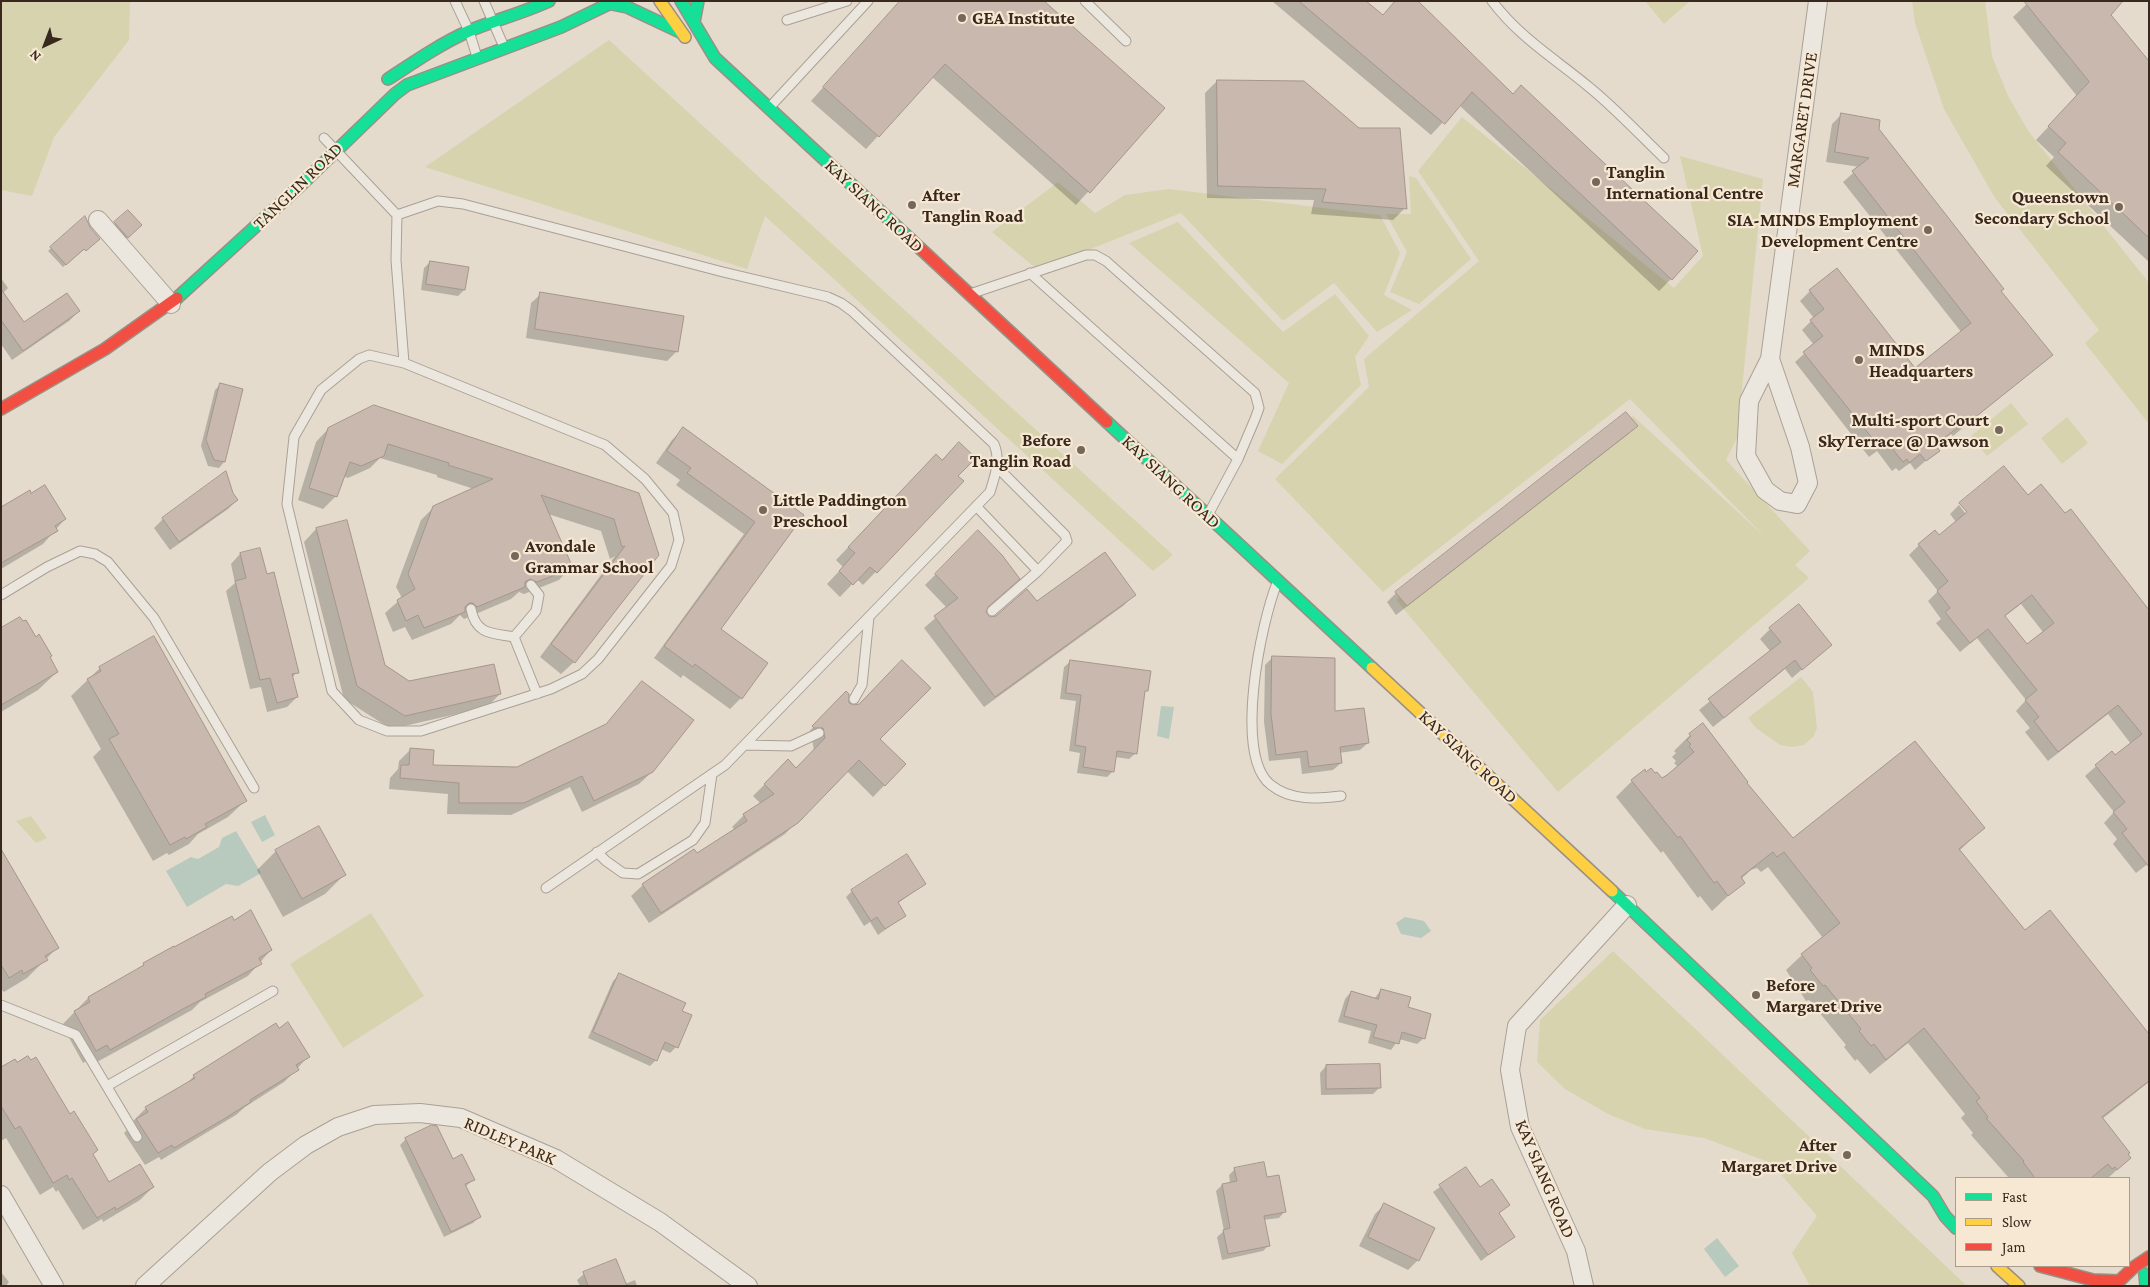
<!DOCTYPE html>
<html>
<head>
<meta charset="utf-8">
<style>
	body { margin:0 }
	#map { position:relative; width:2150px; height:1287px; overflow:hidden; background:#e4dbcc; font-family:"Crimson Pro",serif }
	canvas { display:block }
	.frame { position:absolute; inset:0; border:2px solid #39281d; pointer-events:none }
	.legend { position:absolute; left:1955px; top:1177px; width:175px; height:90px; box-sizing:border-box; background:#f6e8d2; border:1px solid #aa9b8a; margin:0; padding:6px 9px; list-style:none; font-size:15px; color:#39281d }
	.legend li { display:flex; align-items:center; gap:10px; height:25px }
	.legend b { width:25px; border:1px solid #aa9b8a }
	.north { position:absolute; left:20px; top:20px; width:50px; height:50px; -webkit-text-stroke:4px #f6e8d2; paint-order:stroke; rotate:223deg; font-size:14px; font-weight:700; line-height:20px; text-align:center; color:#39281d }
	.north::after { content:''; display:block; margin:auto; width:18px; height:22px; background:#39281d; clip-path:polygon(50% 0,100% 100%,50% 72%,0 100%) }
</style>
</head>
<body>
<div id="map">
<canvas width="2150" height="1287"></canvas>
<div class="frame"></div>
<ul class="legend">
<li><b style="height:6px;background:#16e098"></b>Fast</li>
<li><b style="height:6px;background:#ffcf43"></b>Slow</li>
<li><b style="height:6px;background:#f24e42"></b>Jam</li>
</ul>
<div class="north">N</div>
</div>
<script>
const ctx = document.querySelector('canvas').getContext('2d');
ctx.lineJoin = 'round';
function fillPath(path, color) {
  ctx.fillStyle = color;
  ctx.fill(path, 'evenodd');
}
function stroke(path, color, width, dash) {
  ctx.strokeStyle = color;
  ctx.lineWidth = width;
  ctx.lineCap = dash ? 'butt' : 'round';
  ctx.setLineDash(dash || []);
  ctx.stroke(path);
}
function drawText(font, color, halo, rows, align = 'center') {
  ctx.font = font + ' "Crimson Pro",serif';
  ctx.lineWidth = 4.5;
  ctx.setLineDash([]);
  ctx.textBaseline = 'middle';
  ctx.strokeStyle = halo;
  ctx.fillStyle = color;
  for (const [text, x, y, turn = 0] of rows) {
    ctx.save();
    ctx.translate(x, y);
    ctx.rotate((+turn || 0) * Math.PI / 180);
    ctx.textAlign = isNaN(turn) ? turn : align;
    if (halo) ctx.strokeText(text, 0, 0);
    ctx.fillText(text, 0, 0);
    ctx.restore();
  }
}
fillPath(new Path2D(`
	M1 1H130L129 40 54 137 32 196 1 190Z
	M1645 1H1690L1664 24Z
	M1912 1H1985L1992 56 2008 96 2029 132 2149 283V424L2085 343 2099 330 1995 198 1944 109 1915 23Z
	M609 40 1173 555 1153 571 765 216 747 269 425 167Z
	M1462 117 1674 288 1703 256 1680 156 1763 179 1737 438 1726 460 1810 551 1795 565 1809 578 1558 792 1396 600 1633 416 1765 537 1630 399 1383 592 1275 479 1369 387 1364 359 1479 261 1418 171Z
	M1409 176 1416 178 1471 259 1419 304 1390 292 1407 252 1386 214H1411Z
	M1058 182 1095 213 1125 195 1169 189 1380 215 1400 253 1384 295 1412 310 1377 332 1334 283 1283 321 1181 213 1038 270 992 232Z
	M1178 222 1283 332 1335 294 1369 336 1355 357 1361 385 1282 464 1258 451 1289 383 1129 243Z
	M2011 403 2028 424 1987 456 1971 436Z
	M2067 417 2088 443 2062 464 2041 438Z
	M1801 677 1813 692 1817 728 1813 737 1804 745 1792 747 1780 745 1756 728 1748 718Z
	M31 816 47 838 36 843 16 821Z
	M371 913 424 996 343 1048 290 964Z
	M1613 951 1967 1286H1810L1792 1253 1817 1216 1771 1163 1704 1138 1645 1129 1608 1114 1565 1089 1537 1062 1540 1020Z`), '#d7d3ae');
fillPath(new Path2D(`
	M1161 706 1174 707 1169 739 1157 736Z
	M265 815 275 835 262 842 251 822Z
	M236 831 261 873 238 886 226 884 187 907 166 871 191 857 198 859 219 847 222 838Z
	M1405 917 1424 921 1431 931 1421 938 1401 934 1396 923Z
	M1717 1238 1739 1266 1725 1277 1704 1249Z`), '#b8c9bd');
fillPath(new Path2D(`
	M900 1 1163 109 1076 205 932 77 866 149 811 101Z
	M1272 1H1364L1382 16 1416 1 1671 279 1659 291 1459 105 1431 135Z
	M2030 1 2109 14 2149 63V262L2046 166 2054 157 2036 140 2077 96 2013 17Z
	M1217 81 1405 208 1393 220 1311 214 1314 200 1207 198 1205 93Z
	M1841 115 1878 129 2000 292 2051 355 1953 436 1951 434 1935 446 1938 450 1915 470 1910 463 1899 471 1896 468 1892 471 1877 451 1869 457 1795 362 1814 345 1802 330 1814 318 1800 301 1810 291 1915 370 1962 333 1843 182 1860 167 1826 162 1832 124Z
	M128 212 140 225 125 240 112 226Z
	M84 218 89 228 98 238 63 267 48 251Z
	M430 262 464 290 458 296 421 290 424 268Z
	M1 278 8 288 3 293 24 324 79 311 69 321 12 360 1 344Z
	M541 294 682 317 676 352 667 361 526 338 531 303Z
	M220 385 224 462 219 468 208 466 201 446 215 390Z
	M1636 426 1627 435 1396 615 1387 602 1396 593Z
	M328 429 638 494 658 555 574 662 561 674 540 657 615 556 610 559 601 531 548 514 571 567 559 580 524 594 519 592 511 599 464 619 460 615 451 624 412 640 405 627 393 632 385 613 402 598 396 587 421 520 434 507 474 489 437 477V475L380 458 370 468 348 478 343 476 336 496 323 509 298 500 316 442Z
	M683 429 802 515 719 629 741 698 730 709 683 675 681 678 654 658 744 534 676 485 680 480 656 463 672 440Z
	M942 462 963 482 863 585 857 579 840 597 827 584 843 567 836 560 923 469Z
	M225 473 232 493 237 500 228 509 170 550 154 528 163 519Z
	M2028 497 2149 610V863L2136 873 2113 844 2117 839 2104 823 2114 812 2085 776 2111 753 2115 757 2131 744 2108 714 2048 761 2025 732 2030 728 2016 711 2026 700 1977 638 1960 652 1936 623 1941 619 1928 601 1938 591 1909 555 1919 545 1939 537 1956 522 1950 514 1959 505 1969 518ZM2021 604 2043 632 2027 645 2004 617Z
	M1 507 65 519 43 544 1 569Z
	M316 529 383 666 409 683 500 694 487 707 391 729 344 699 304 542Z
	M978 532 986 608 984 612 989 618 1037 603 1134 595 1123 606 984 707 924 628 947 608 925 585Z
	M259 550 297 672 292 678 297 697 287 707 267 712 261 687 250 689 226 591 235 583 231 564 240 554Z
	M1770 629 1830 645 1792 678 1785 669 1713 727 1699 710 1771 652 1760 639Z
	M1 630 48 658 57 672 38 690 1 712Z
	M1272 658 1333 713 1368 743 1360 750 1339 753 1341 763 1333 770 1302 774 1300 758 1269 761 1264 722 1265 665Z
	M1071 661 1147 690 1143 694 1136 753 1129 759 1115 757 1113 771 1107 777 1077 773 1080 753 1069 751 1076 701 1060 699 1064 667Z
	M100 668 245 801 228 817 198 834 189 844 169 855 167 853 153 861 93 757 101 749 71 696Z
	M642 683 652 772 639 784 582 812 570 787 511 815 447 814 448 794 389 789 390 778 398 769 399 761 411 749 432 767 517 768 604 727Z
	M846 693 848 703 853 707 859 705 879 739 905 764 873 797 847 771 785 834 649 923 631 896 643 885 696 855 735 830 732 827 744 815 761 804 753 796 788 761 796 769 814 751 812 739H802Z
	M1690 735 1745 783 1793 840 1983 828 1959 851 2025 931 2149 1035V1082L2102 1119 2130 1158 2108 1178H2009L1971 1135 1973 1133 1961 1118 1965 1114 1908 1043 1870 1074 1857 1059 1855 1061 1844 1047 1846 1045 1809 1000 1806 1001 1786 970 1802 955 1823 938 1768 867 1761 872 1757 868 1751 870 1741 879 1743 882 1712 911 1700 896 1698 898 1663 851 1661 853 1616 797 1632 781 1646 773 1661 779 1678 767 1674 763 1676 761 1672 757 1676 753 1674 751Z
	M276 851 344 875 325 894 283 917 257 870Z
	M1 852 57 948 27 978 4 992 1 989Z
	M924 884 897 904 904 916 878 935 870 922 864 926 846 897 852 891Z
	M234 922 271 950 248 976 200 1002 192 1010 97 1062 94 1057 83 1063 62 1025 88 998 137 971 144 964Z
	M619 975 681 1012 676 1047 670 1053 661 1049 656 1060 650 1066 588 1038 613 981Z
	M1381 990 1407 1008 1424 1038 1417 1044 1399 1039 1391 1050 1368 1043 1371 1031 1338 1022 1345 999 1351 992 1374 999Z
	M279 1030 308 1056 297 1069 284 1082 245 1107 236 1115 161 1160 159 1157 145 1165 124 1133 134 1123 133 1121 146 1108 184 1086 194 1076Z
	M1326 1066 1379 1088 1373 1094 1321 1095 1320 1073Z
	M1 1068 92 1155 109 1184 153 1187 140 1200 103 1222 102 1219 83 1230 58 1190 56 1192 53 1187 40 1195 6 1138 1 1141Z
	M406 1139 452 1160 473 1180 465 1187 479 1217 473 1223 444 1237 400 1145Z
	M1466 1168 1480 1189 1508 1205 1498 1214 1513 1236 1481 1261 1433 1192Z
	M1235 1169 1266 1179 1285 1211 1279 1218 1263 1220 1269 1245 1263 1251 1222 1260 1217 1237 1224 1231 1216 1191 1222 1185 1230 1183 1229 1175Z
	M1385 1204 1418 1260 1408 1270 1359 1246 1375 1214Z
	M616 1261 625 1284 635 1280 637 1286H580L577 1280 584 1274Z
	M1 1272 9 1282 6 1286H1Z`), '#0003');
const building = new Path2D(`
	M900 1H1044L1165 108 1090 193 945 64 879 137 823 87Z
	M1299 1H1366L1383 15 1395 1H1418L1513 94 1521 85 1698 251 1672 280 1472 92 1445 124Z
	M2024 1H2123L2111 15 2149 61V238L2058 152 2066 143 2048 126 2089 82Z
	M1217 80 1304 81 1359 128H1400L1407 209 1322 202 1326 189 1218 186Z
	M1841 113 1880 120 1879 129 2004 289 2001 291 2053 355 1963 427 1961 425 1935 445 1940 451 1926 461 1920 454 1909 463 1907 459 1903 462 1887 442 1880 448 1803 352 1823 336 1810 320 1824 309 1809 290 1837 268 1915 368 1971 323 1852 171 1869 158 1835 152Z
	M128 210 142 225 128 238 114 222Z
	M85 216 90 227 100 239 86 251 84 249 66 265 50 247Z
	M430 261 469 267 465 290 426 284Z
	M1 289 24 322 67 293 80 311 23 351 1 320Z
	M540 292 684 316 678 352 535 329Z
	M220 383 243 389 225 462 214 460 206 440Z
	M374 405 639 493 659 555 575 663 551 644 625 546 622 547 614 519 541 495 573 568 537 582 530 579 525 582V587L477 607 473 603H469L465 607V612L424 628 418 615 406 621 397 600 415 589 408 574 433 506 493 479 448 465 449 463 388 444 384 456 361 466 350 462 337 497 309 488 328 428Z
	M1626 412 1638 426 1407 606 1395 592Z
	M683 427 804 515 721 629 768 663 742 699 695 664 693 667 664 646 755 522 687 473 691 468 667 451Z
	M959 442 976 458 958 476 964 481 877 573 870 567 853 585 839 571 855 553 848 547 936 454 942 460Z
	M2004 466 2028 495 2041 484 2065 513 2071 509 2149 610V867L2122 833 2127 829 2113 812 2125 802 2095 765 2112 751 2115 755 2142 734 2118 705 2058 752 2034 721 2039 717 2025 700 2037 690 1988 629 1970 643 1945 612 1950 608 1937 591 1948 581 1918 544 1935 530 1939 535 1967 512 1959 503ZM2032 595 2054 623 2027 644 2005 616Z
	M226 471 233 493 238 500 179 542 162 518Z
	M45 485 66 519 55 526 58 531 1 563V507L30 490 31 493Z
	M347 520 385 665 409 681 494 664 501 694 405 716 357 686 316 528Z
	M978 530 1002 555 1020 579 988 607 986 612 990 617 996 616 1027 589 1037 601 1105 552 1136 595 995 697 934 616 958 598 935 574Z
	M260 548 267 574 274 572 299 673 292 674 298 697 277 703 270 678 260 680 235 581 246 578 240 553Z
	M1799 604 1832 645 1802 670 1795 660 1724 718 1708 699 1781 642 1769 628Z
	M20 617 23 621 26 620 36 637 39 634 52 656 50 657 58 672 1 705V628Z
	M154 636 247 801 205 824 207 827 186 839 185 837 170 845 109 739 119 734 87 679 101 671 99 667Z
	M1272 656 1335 658V711L1364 708 1369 743 1340 747 1342 763 1309 767 1307 751 1276 755 1271 714Z
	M902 660 931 688 880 739 906 764 885 786 859 760 798 823 661 913 642 884 694 849 697 853 747 821 743 814 774 794 764 784 788 759 796 768 825 738 823 728H814L812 726 846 691 849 694V703L854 705 859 704Z
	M1070 660 1151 671 1148 691H1145L1137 754 1117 751 1114 772 1083 767 1086 747 1075 745 1081 695 1066 693Z
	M642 681 694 720 653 772 594 801 582 776 524 803H459V783L400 778 401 765H409L410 748 434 750 433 765 517 767 606 724Z
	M1703 723 1748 782 1747 783 1793 838 1915 741 1985 828 1959 849 2025 930 2050 910 2149 1034V1081L2102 1117 2130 1153 2128 1154 2131 1158 2117 1170 2115 1167 2112 1169 2108 1164 2091 1178H2035L2023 1162 2024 1161 1986 1118 1988 1117 1976 1101 1980 1098 1924 1028 1886 1060 1874 1044 1871 1046 1859 1031 1861 1029 1825 985 1823 986 1810 970 1812 968 1801 954 1840 923 1784 852 1777 857 1773 852 1769 855 1741 877 1745 883 1728 896 1717 881 1714 883 1680 836 1678 838 1631 780 1645 769 1646 772 1651 768 1655 773 1657 772 1662 778 1667 775 1694 752 1689 746 1691 744 1687 740 1691 736 1689 734Z
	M319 826 346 875 302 899 275 850Z
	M1 849 59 948 45 956 48 960 23 974 22 970 9 978 1 965Z
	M907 854 926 884 898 902 906 916 885 929 877 917 871 921 851 890Z
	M251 910 272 950 259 958 262 964 205 994 206 997 181 1010 110 1050 107 1045 96 1051 74 1011 90 1002 88 997 144 965 143 963 174 946V947L232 916 234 920Z
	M619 973 686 1003 682 1011 692 1015 678 1048 665 1042 657 1061 593 1032Z
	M1381 989 1411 997 1408 1007 1431 1014 1425 1039 1402 1032 1399 1044 1373 1037 1377 1025 1344 1016 1351 991 1378 999Z
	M288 1022 310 1057 296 1065 299 1070 250 1100 251 1102 224 1119 174 1148 172 1145 158 1153 136 1119 148 1112 145 1107 195 1078 193 1075 276 1023 279 1028Z
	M28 1056 31 1060 36 1057 70 1114 74 1111 98 1150 93 1154 109 1182 140 1164 154 1187 116 1210 115 1207 97 1218 72 1178 69 1180 67 1175 53 1183 20 1126 15 1129 1 1106V1067L15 1059 17 1062Z
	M1380 1064 1381 1088 1326 1089V1065Z
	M432 1125 437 1126 453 1159 462 1154 475 1180 465 1184 481 1217 451 1232 405 1138Z
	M1264 1162 1267 1177 1279 1175 1286 1212 1264 1216 1270 1246 1228 1254 1223 1230 1230 1228 1222 1184 1237 1181 1234 1168Z
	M1466 1167 1480 1187 1492 1179 1510 1205 1499 1213 1515 1237 1488 1255 1439 1185Z
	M1384 1203 1435 1228 1419 1261 1368 1237Z
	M616 1259 627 1286H588L583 1272Z`);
fillPath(building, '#c8b8ad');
stroke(building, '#a5968b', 1);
const lane = new Path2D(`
	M455 1 469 31 477 57
	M484 1 504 47
	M1085 1 1126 41
	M1492 1C1520 38 1554 58 1589 87 1616 109 1640 135 1664 158
	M787 20 847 1
	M769 108 868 1
	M324 138 397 215
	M397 215 438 201 463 204 723 272 828 297 841 303 852 311 994 444C1001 461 995 475 990 492L725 765 546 888
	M397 215 396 260 404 363
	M1030 273 1238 459
	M973 293 1086 255H1095L1106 261 1255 393 1259 408 1255 419 1238 459 1209 513
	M369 355 404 363 605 445 645 479 673 513 679 540 671 566 598 659 582 674 551 689 421 731H387L359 720 332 691 287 504 294 437 321 390 359 359Z
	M976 506 1038 571
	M1277 583C1261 623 1233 756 1271 785 1291 801 1317 799 1341 796
	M1 595 47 567 80 551 95 554 108 562 154 618 254 788
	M471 609C476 635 492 633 514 637
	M992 611 1038 571 1067 541 1065 535 997 467
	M514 637 536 611 539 595 531 585
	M514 637 537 694
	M854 699 862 685 869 617
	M745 745 791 746 819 733
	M597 852 606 861 623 873 638 874 693 840 705 823 712 774
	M1 1005 76 1035 137 1137
	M107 1086 273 991`);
const street = new Path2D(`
	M98 220 171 304
	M1770 359 1800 447 1808 483 1797 504 1780 501 1765 490 1746 456 1749 401 1770 359 1818 1
	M1 1195 54 1286
	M145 1286 270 1172 306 1145 338 1127 374 1115 420 1113 461 1118 556 1159 660 1222 748 1286
	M1584 1286 1576 1251 1520 1127 1510 1070 1517 1026 1627 905`);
const fast = new Path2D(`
	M681 1 715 58 909 238
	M612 4 627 7 680 32
	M694 22 698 1
	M388 79C414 62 440 44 469 31 495 20 523 13 549 1
	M177 298 302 184 395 94 407 85 561 27 615 1
	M1107 422 1372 668
	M1612 891 1933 1196 1945 1216 1956 1228
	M2145 1274 2146 1286`);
const slow = new Path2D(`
	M660 1 685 37
	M1372 668 1612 891
	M1997 1266 2019 1286`);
const jam = new Path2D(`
	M909 238 1107 422
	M1 409 105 349 177 298
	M2040 1266 2093 1280 2119 1281
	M2114 1286 2134 1267 2149 1257`);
stroke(lane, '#a9a096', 11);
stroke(street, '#a9a096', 20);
stroke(fast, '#999085', 14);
stroke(slow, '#999085', 14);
stroke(jam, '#999085', 14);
stroke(lane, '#ece7de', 9);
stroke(street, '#ece7de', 18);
stroke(fast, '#16e098', 11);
stroke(slow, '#ffcf43', 11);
stroke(jam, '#f24e42', 11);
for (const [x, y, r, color] of [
	[962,18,5,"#75675a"],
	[1596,182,5,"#75675a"],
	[912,205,5,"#75675a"],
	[2119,207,5,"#75675a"],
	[1928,230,5,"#75675a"],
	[1859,360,5,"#75675a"],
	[1999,430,5,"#75675a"],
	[1081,450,5,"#75675a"],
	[763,510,5,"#75675a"],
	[515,556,5,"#75675a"],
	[1756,995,5,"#75675a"],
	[1847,1155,5,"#75675a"]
]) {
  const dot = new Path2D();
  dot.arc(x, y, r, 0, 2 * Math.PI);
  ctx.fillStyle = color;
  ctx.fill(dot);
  stroke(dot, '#f6e8d2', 2);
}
drawText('bold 18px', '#39281d', '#f6e8d2', [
	["GEA Institute",972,18],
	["Tanglin",1606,172],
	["International Centre",1606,193],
	["After",922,195],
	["Tanglin Road",922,216],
	["Queenstown",2109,197,"right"],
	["Secondary School",2109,218,"right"],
	["SIA-MINDS Employment",1918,220,"right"],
	["Development Centre",1918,241,"right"],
	["MINDS",1869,350],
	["Headquarters",1869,371],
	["Multi-sport Court",1989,420,"right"],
	["SkyTerrace @ Dawson",1989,441,"right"],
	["Before",1071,440,"right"],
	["Tanglin Road",1071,461,"right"],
	["Little Paddington",773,500],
	["Preschool",773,521],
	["Avondale",525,546],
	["Grammar School",525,567],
	["Before",1766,985],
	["Margaret Drive",1766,1006],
	["After",1837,1145,"right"],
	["Margaret Drive",1837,1166,"right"]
], 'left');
drawText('18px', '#39281d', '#f6e8d2', [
	["MARGARET DRIVE",1802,120,-82],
	["TANGLIN ROAD",298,186,-44],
	["KAY SIANG ROAD",874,206,43],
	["KAY SIANG ROAD",1171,482,43],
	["KAY SIANG ROAD",1468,757,43],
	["RIDLEY PARK",510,1141,23],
	["KAY SIANG ROAD",1545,1179,67]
]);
</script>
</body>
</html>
